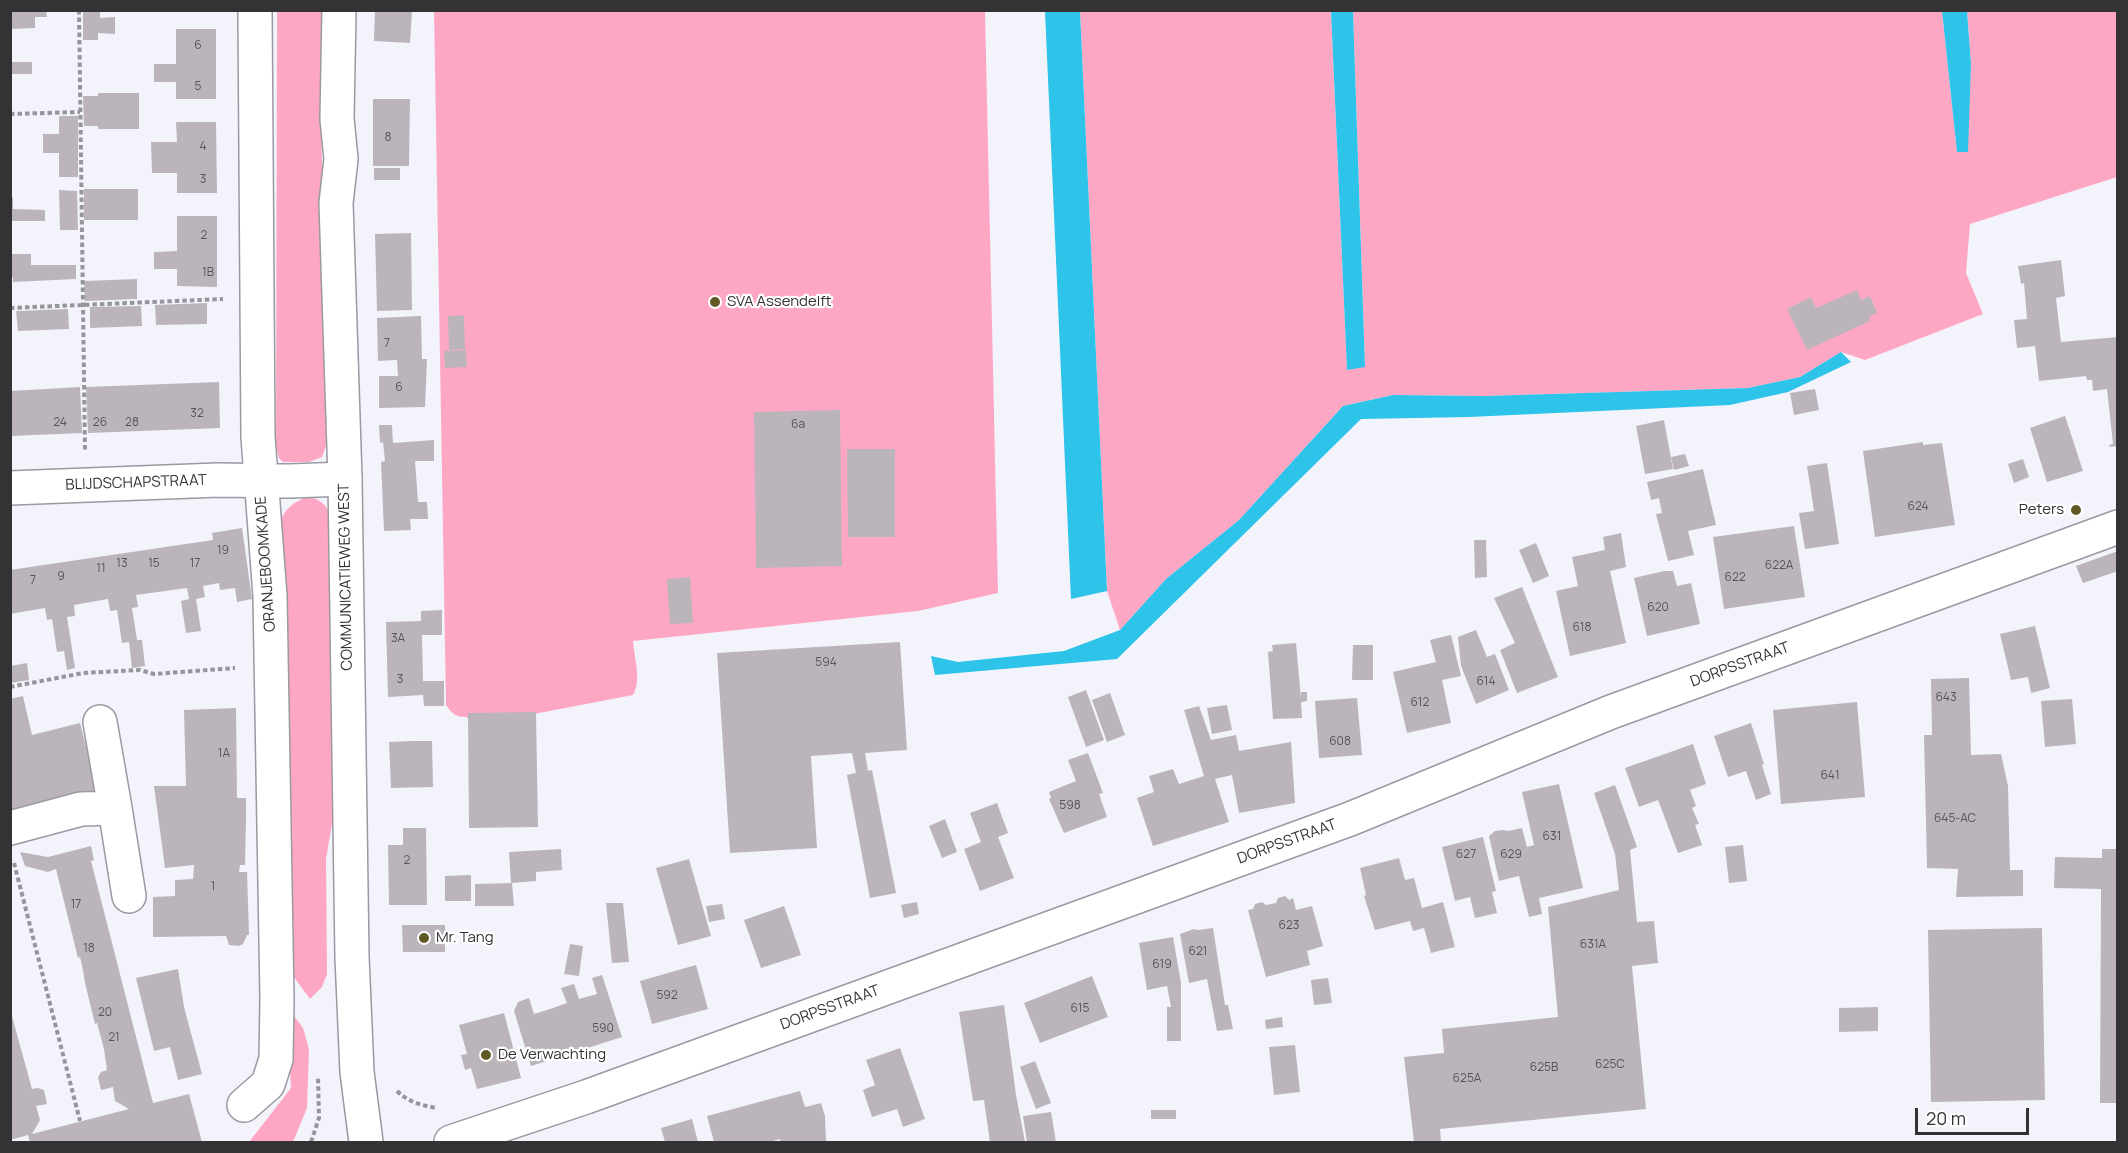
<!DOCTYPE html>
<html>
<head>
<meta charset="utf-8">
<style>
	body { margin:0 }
	#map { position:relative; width:2128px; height:1153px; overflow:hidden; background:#f3f3fc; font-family:Manrope,sans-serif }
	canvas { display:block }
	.frame { position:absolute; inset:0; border:12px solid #333336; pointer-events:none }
	.scale { position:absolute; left:1915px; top:1108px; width:114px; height:27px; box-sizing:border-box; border:3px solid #333336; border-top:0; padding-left:8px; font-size:18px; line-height:21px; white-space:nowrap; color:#333336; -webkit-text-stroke:4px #fff; paint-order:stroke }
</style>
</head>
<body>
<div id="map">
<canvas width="2128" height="1153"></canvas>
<div class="frame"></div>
<div class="scale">20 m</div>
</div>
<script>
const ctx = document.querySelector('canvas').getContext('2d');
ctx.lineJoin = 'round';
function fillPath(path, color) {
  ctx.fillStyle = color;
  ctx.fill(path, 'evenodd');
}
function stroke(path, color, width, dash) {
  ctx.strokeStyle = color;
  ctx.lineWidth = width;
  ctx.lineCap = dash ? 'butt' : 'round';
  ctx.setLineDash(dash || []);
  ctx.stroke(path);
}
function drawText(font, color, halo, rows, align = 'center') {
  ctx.font = font + ' Manrope,sans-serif';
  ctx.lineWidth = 4.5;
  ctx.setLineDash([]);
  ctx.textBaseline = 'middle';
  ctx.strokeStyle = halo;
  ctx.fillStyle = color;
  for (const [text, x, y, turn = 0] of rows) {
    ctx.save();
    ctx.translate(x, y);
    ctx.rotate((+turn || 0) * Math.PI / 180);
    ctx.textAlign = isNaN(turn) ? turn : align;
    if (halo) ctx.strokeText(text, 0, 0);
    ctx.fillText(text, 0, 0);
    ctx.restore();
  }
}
fillPath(new Path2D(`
	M277 11H324L321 109 327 443 322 457 309 462H283L279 458 276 447Z
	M434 11H985L998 593 918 611 633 641C634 657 642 681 633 695L534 714 466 718 467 717C456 717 452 714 446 705Z
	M1080 11H1331L1347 370 1365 366 1353 11H1942L1957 152H1967L1971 64 1967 11H2117V177L1970 224 1966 273 1983 314 1865 360 1841 352 1800 377 1748 388 1485 396 1393 395 1343 406 1239 520 1166 579 1120 630 1107 591Z
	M306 497C318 498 326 503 330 515L334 812 326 859 327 974 322 987 310 999 288 969 279 528C282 511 291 504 306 497Z
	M286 1005 303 1028 309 1049 307 1108 293 1142H249L291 1088Z`), '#fea7c5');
fillPath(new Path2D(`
	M1045 11H1080L1107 591 1071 599Z
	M1331 11H1353L1365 367 1347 370Z
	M1942 11H1967L1971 64 1968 152H1957Z
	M1841 352 1851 362 1788 392 1730 405 1469 417 1361 419 1117 659 935 675 931 656 958 662 1064 651 1120 630 1166 579 1239 520 1343 406 1393 395 1485 396 1748 388 1800 377Z`), '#2ec3e8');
fillPath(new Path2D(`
	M10 10H46L47 17H35V28L10 29Z
	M83 10H100V18L115 17V34L98 33V40H83Z
	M375 10H412L410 43 374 41Z
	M176 29H216V99H176V82H154V64H176Z
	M10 62H32V74H10Z
	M98 93H139V129H98V126H84L83 96H98Z
	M373 99H410L409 166H373Z
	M59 116H78V177H59V153H43V134H59Z
	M176 122H216L217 193H177V173H152L151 142H177Z
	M374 168H400V180H374Z
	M84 189H138V220H84Z
	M59 190 77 191 78 230H60Z
	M10 198H13V209L45 210V221H10Z
	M177 216H217V287L177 286V269H154V252L177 251Z
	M411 233 412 310 377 311 375 234Z
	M10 254H31V265H76V279L13 282V277H10Z
	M2061 260 2065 296 2056 298 2061 342 2118 337V446L2110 447 2109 445 2113 444 2107 389 2093 391 2092 380H2087L2086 376 2039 381 2035 346 2017 348 2014 320 2027 319 2024 283 2021 284 2018 266Z
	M137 279V299L85 301 84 281Z
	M1857 290 1861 300 1870 296 1877 313 1869 317 1870 321 1807 350 1787 309 1811 297 1816 308Z
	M207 303V324L156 325 155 305Z
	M141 306 142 326 90 328V307Z
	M68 309 69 329 18 331 16 311Z
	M464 315 465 349 449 350 448 316Z
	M421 316 422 359H427L425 407 379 408V376H398L397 360 378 361 377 318Z
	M466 350 467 367 445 368 444 351Z
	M219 382 220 428 88 433 86 387Z
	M80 387 82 433 10 436V391Z
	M1815 389 1819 410 1794 415 1790 393Z
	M840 410 842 566 756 568 754 412Z
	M2065 416 2083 471 2047 482 2030 428Z
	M1664 420 1673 469 1645 474 1636 426Z
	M379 425H392L393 443 434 440V461H415L418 502H427L428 519H410L411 530 384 531 381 462 385 461 383 442 380 443Z
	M1923 442V445L1942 443 1955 525 1875 537 1863 451Z
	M847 449H895V537H848Z
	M1685 454 1689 466 1674 470 1671 457Z
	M2023 459 2029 477 2014 483 2008 464Z
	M1827 463 1839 544 1805 549 1799 513 1814 511 1807 466Z
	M1703 469 1716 525 1688 531 1694 555 1668 561 1656 514 1662 513 1659 498 1651 500 1647 482Z
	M1794 526 1805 597 1724 609 1713 537Z
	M242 528 252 599 237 602 235 588 220 590 219 583 203 586 205 597 196 599 201 631 186 633 181 601 189 599 187 588 136 595 138 607 132 608 137 640H142L145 666 132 668 129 642 122 643 117 610 110 611 108 599 74 605 75 616 67 617 75 668 67 670 64 651 57 652 52 619 47 620 45 608 10 614V570L213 540 212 533Z
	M1621 533 1626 567 1610 571 1626 643 1570 656 1556 591 1578 586 1572 557 1605 550 1603 537Z
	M1474 540H1486L1487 577 1475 578Z
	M1536 543 1549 576 1533 583 1519 550Z
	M2118 551V571L2083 583 2076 566Z
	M1664 571H1673L1677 586 1691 583 1700 624 1647 636 1634 578Z
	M690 577 693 623 670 624 667 579Z
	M1522 587 1558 677 1517 693 1500 650 1515 643 1494 598Z
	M442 610V635H422L423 681H444V706H424L423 695 388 697 386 622 421 621V611Z
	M2035 626 2050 688 2031 693 2028 677 2011 680 2000 634Z
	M1476 630 1487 657 1495 654 1509 690 1476 704 1461 666 1458 637Z
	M1451 635 1461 676 1442 680 1451 723 1407 733 1393 672 1436 662 1430 640Z
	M900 642 907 750 865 753 868 771 872 770 896 893 870 898 847 775 856 773 852 753 811 756 817 848 730 853 717 653Z
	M1296 643 1301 699V692H1307V701L1301 702 1302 718 1273 719 1268 652 1273 651 1272 645Z
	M1353 645H1373V680H1352Z
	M27 663 29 680 10 683V666Z
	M1969 678 1971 755 2001 754 2008 786 2010 870H2023V896L1956 897 1958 869 1927 868 1924 735H1932L1931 679Z
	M1086 690 1104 740 1086 747 1068 697Z
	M1110 693 1125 735 1107 742 1092 700Z
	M23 696 32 735 80 723 98 793 10 815V699Z
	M1357 698 1362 755 1319 758 1315 701Z
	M2072 699 2076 744 2045 747 2041 701Z
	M1857 702 1865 797 1781 804 1773 710Z
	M1227 705 1232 730 1212 734 1207 708Z
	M1199 706 1211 740 1236 735 1239 751 1291 742 1295 803 1239 813 1232 775 1215 779 1229 822 1153 846 1137 798 1154 792 1149 776 1173 769 1179 784 1204 776 1184 710Z
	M236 708 237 798H246V819L245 865H240L239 872H247L249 935H247L243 944 239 946 229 945 226 936 153 937V897L175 896V880L193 879 194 865 165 868 154 786H186L184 710Z
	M536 712 538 827 469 828 468 713Z
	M1751 723 1764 764 1762 765 1771 794 1756 800 1746 771 1728 777 1714 736Z
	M411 741H432L433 787 391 788 389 742Z
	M1693 744 1706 784 1690 790 1696 806 1692 808 1699 824 1695 825 1702 845 1678 853 1658 800 1639 807 1625 768Z
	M1088 753 1103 793 1099 794 1107 817 1064 833 1049 799 1051 798 1049 792 1076 781 1068 760Z
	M1559 784 1583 888 1539 898 1542 914 1529 917 1519 876 1499 881 1489 836 1495 831 1503 830 1508 831 1522 828 1527 847 1534 845 1522 792Z
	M1615 785 1637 847 1630 850 1637 922 1654 921 1658 963 1632 966 1646 1109 1440 1129 1441 1142H1414L1404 1057 1444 1053 1442 1029 1558 1017 1548 907 1619 890 1615 854 1594 793Z
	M997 803 1008 833 998 837 1014 878 980 891 964 849 981 842 970 813Z
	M945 819 957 852 942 858 929 826Z
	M403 828H426L427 905H389L388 845H403Z
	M1483 837 1496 891 1492 892 1497 913 1475 918 1470 897 1455 901 1442 847Z
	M1743 845 1747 881 1729 883 1725 847Z
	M91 846 94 860 91 861 153 1103 189 1094 202 1142H30L28 1135 10 1140V1009L32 1089 38 1088 44 1090 47 1104 36 1106 40 1120 32 1134 129 1109 115 1101 113 1087 101 1090 98 1077 101 1072 107 1070 104 1049 97 1023 95 1024 85 983 83 970 80 957 78 958 56 869 48 872 25 866 20 852 48 857Z
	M561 849 562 870 536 872V881L511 883 509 852Z
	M2102 849H2118V1103H2100L2101 889 2054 888 2055 857 2102 858Z
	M1399 858 1405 880 1414 878 1422 908 1443 902 1455 947 1431 953 1424 928 1413 931 1410 921 1375 930 1364 896 1366 895 1360 868Z
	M689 859 711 936 678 945 656 868Z
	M471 875V901H445V876Z
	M512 883 514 906H475V884Z
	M1285 896 1289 900 1293 898 1296 910 1312 906 1323 946 1307 951 1310 965 1266 977 1248 910 1253 909 1255 904 1262 902 1266 905 1276 903 1278 898Z
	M917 902 919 914 904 918 901 905Z
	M606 903H623L629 962 612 963Z
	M722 904 725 919 709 922 706 906Z
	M784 906 801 955 761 968 744 920Z
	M402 925H445V952H403Z
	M1213 928 1225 1005H1228L1233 1029 1217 1031 1207 979 1189 983 1180 934 1194 929 1198 930Z
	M2042 928 2045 1100 1931 1102 1928 930Z
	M1173 937 1181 983V1041H1167V1007H1171L1167 986 1147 990 1139 943Z
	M570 944 583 946 579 976 564 974Z
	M696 965 708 1009 652 1024 640 981Z
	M178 969 184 1007 202 1074 178 1080 170 1047 154 1051 136 978Z
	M602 975 622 1037 531 1066 514 1011 518 1002 529 998 534 1014 547 1010 567 1003 561 988 574 984 579 999 597 994 592 978Z
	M1092 976 1108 1017 1040 1043 1024 1003Z
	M1328 978 1332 1003 1314 1005 1311 980Z
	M1004 1005 1016 1095 1025 1142H990L984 1100 973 1101 959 1012Z
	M1878 1007V1031L1839 1032V1008Z
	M504 1013 521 1078 477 1089 471 1068 465 1070 461 1055 467 1054 459 1025Z
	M1282 1017 1283 1027 1266 1029 1265 1020Z
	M1295 1045 1300 1092 1274 1095 1269 1047Z
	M900 1048 925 1119 903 1127 897 1109 872 1117 863 1090 875 1085 866 1060Z
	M1035 1061 1051 1103 1036 1109 1020 1067Z
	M800 1091 805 1107 821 1103 825 1116 826 1142H803L802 1141 781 1142 780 1139 769 1142H714L707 1116Z
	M1151 1110H1176V1119H1151Z
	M1051 1112 1056 1142H1027L1023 1116Z
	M692 1119 698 1142H665L661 1128Z`), '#bbb5bb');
const street = new Path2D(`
	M10 488 218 480 290 481 345 479
	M100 722 115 808
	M10 828 81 809 115 808 129 896
	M244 1105 268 1084 276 1059 277 999 270 596 258 437 255 10`);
const secondary = new Path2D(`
	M339 10 337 119 341 159 336 203 345 479 352 957 357 1072 366 1142
	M451 1142 586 1097 1350 819 1611 712 2118 527`);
stroke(street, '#9a99a2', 36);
stroke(secondary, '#9a99a2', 36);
stroke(new Path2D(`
	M79 10 85 451
	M10 114 80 112
	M10 308 223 299
	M10 687 83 673 140 670 154 674 235 668
	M14 863 80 1121
	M397 1091C408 1102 421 1105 436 1108
	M311 1142 319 1118 318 1076`), '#95959b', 4, [4.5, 3]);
stroke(street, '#fff', 33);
stroke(secondary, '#fff', 33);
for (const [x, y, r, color] of [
	[715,302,6,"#615925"],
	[2076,510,6,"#615925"],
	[424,938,6,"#615925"],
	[486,1055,6,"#615925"]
]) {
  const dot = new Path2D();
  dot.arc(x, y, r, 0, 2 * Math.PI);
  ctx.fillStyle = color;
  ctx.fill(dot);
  stroke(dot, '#fff', 2);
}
drawText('12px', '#555457', null, [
	["6",198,46],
	["5",198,87],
	["8",388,138],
	["4",203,147],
	["3",203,180],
	["2",204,236],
	["1B",208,273],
	["7",387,344],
	["6",399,388],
	["32",197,414],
	["24",60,423],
	["26",100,423],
	["28",132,423],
	["6a",798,425],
	["624",1918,507],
	["19",223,551],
	["13",122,564],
	["15",154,564],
	["17",195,564],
	["622A",1779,566],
	["11",101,569],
	["9",61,577],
	["622",1735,578],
	["7",33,581],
	["620",1658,608],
	["618",1582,628],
	["3A",398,639],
	["594",826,663],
	["3",400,680],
	["614",1486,682],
	["643",1946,698],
	["612",1420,703],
	["608",1340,742],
	["1A",224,754],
	["641",1830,776],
	["598",1070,806],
	["645-AC",1955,819],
	["631",1552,837],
	["627",1466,855],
	["629",1511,855],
	["2",407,861],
	["1",213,887],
	["17",76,905],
	["623",1289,926],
	["631A",1593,945],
	["18",89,949],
	["621",1198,952],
	["619",1162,965],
	["592",667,996],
	["615",1080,1009],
	["20",105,1013],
	["590",603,1029],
	["21",114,1038],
	["625C",1610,1065],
	["625B",1544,1068],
	["625A",1467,1079]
]);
drawText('15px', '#333336', '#fff', [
	["SVA Assendelft",727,302],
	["Peters",2064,510,"right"],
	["Mr. Tang",436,938],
	["De Verwachting",498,1055]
], 'left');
drawText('15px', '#333336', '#fff', [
	["BLIJDSCHAPSTRAAT",136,483,-2],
	["ORANJEBOOMKADE",266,564,-94],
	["COMMUNICATIEWEG WEST",346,577,-91],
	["DORPSSTRAAT",1740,665,-20],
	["DORPSSTRAAT",1287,842,-20],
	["DORPSSTRAAT",830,1008,-20]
]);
</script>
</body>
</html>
